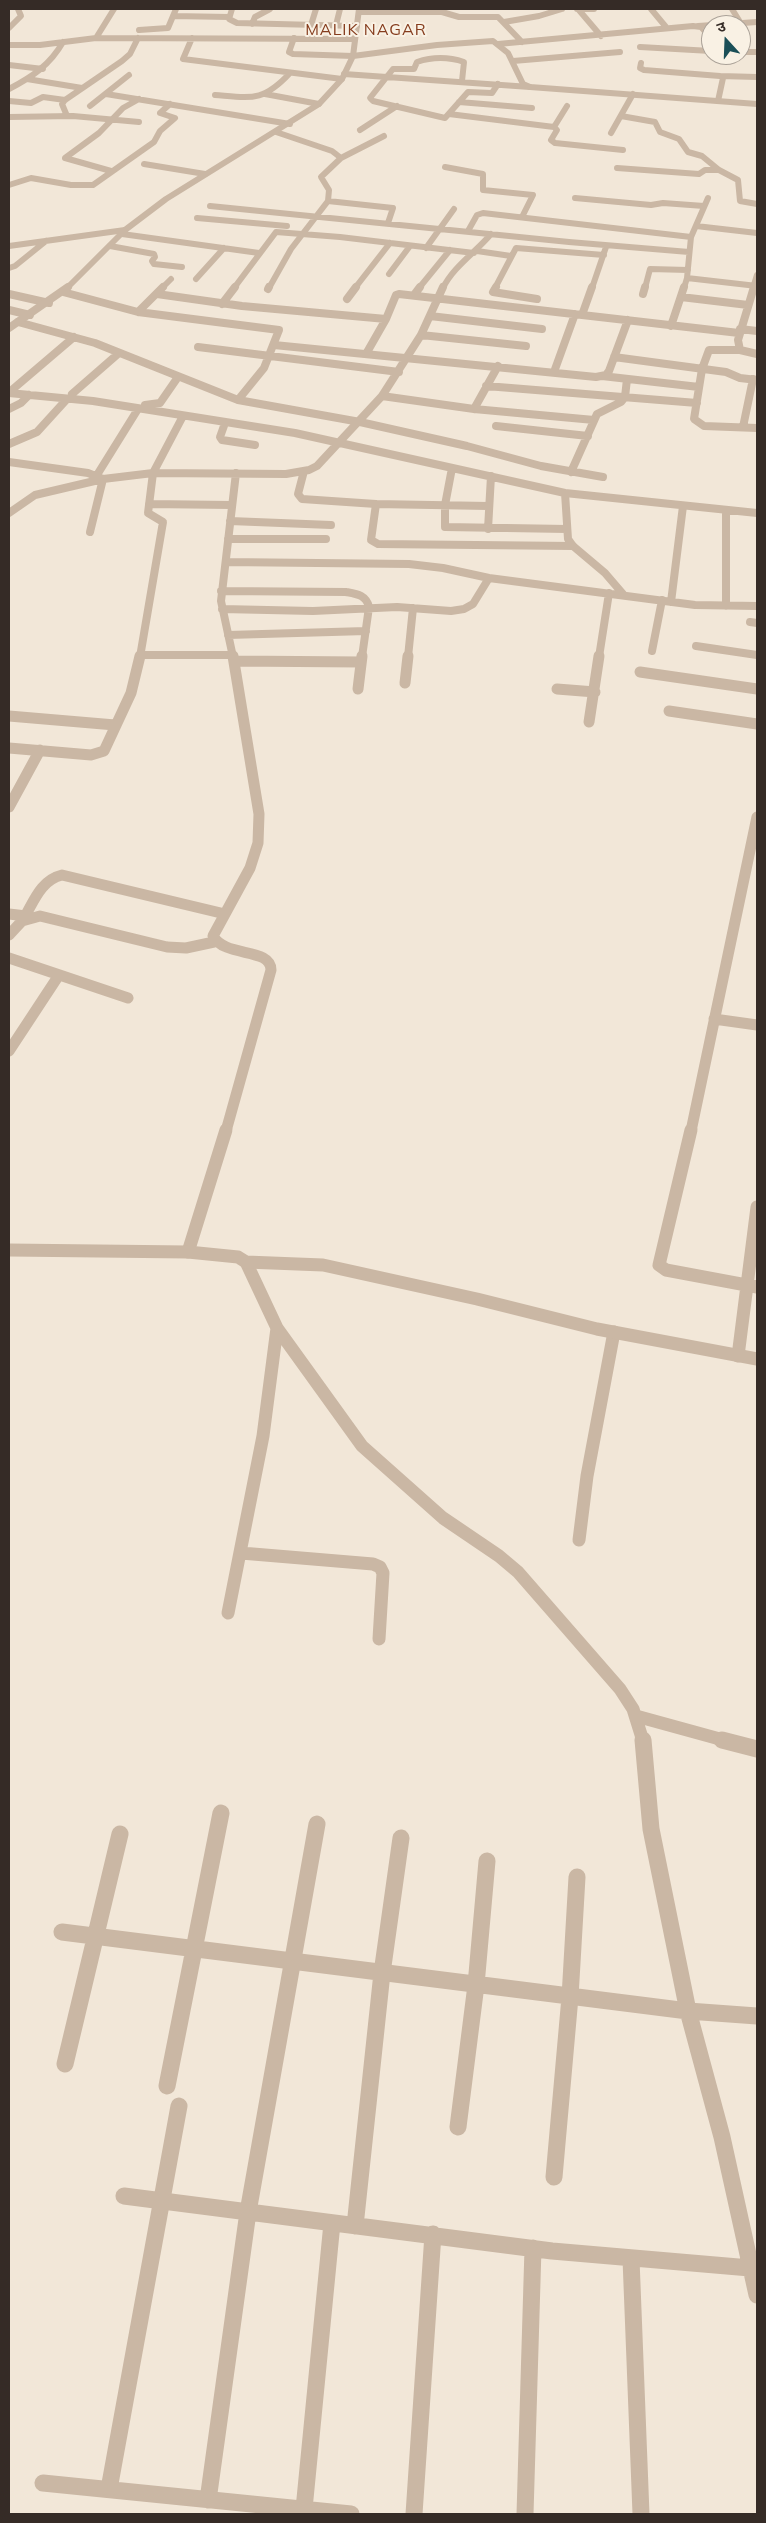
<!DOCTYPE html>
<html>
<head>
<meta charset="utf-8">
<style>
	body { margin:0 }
	#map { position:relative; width:766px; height:2523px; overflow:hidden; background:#f2e7d8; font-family:Mulish,"Noto Sans Devanagari",sans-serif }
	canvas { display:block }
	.frame { position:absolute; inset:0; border:10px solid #352b26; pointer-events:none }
	.north { position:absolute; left:701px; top:15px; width:50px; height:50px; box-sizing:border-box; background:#f9f1e4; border:1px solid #aba298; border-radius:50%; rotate:340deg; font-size:14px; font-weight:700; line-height:20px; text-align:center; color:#352b26 }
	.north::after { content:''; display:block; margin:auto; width:18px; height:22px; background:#1b4f57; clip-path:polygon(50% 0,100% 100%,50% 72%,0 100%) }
</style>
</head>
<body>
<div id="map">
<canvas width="766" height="2523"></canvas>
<div class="frame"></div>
<div class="north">उ</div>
</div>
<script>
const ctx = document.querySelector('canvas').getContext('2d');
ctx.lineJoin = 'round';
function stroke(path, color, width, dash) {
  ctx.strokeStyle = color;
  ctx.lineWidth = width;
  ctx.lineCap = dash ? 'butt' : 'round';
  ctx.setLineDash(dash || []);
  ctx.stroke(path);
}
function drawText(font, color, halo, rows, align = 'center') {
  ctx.font = font + ' Mulish,sans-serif';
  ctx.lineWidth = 4;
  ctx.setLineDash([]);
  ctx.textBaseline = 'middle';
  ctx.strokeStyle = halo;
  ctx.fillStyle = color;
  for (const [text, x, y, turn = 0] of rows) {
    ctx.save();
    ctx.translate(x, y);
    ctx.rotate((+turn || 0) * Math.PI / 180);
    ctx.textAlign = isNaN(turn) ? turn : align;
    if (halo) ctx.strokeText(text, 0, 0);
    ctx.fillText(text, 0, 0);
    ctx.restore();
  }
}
stroke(new Path2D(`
	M232 9 229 19 237 23 357 26
	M577 9H594
	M578 9 601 36
	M651 9 666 27
	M732 9 740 22
	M359 12H442L459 17H498L522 42
	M173 16 229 17
	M504 22 539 16 562 9
	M252 24 255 17 270 9
	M311 25 316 9
	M336 25 340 9
	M698 26 757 22
	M9 28 21 16 18 9
	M139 30 168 28 176 9
	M96 38 114 9
	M192 38 183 59 342 79
	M294 38 289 52 293 54 353 56
	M498 44 693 26 701 27 711 38
	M9 45H40L96 38 355 39
	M640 47 711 51
	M741 52H757
	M513 61 620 52
	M641 63 640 68 644 70 720 76 723 78 718 101
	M9 65 43 69
	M344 74 530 87
	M720 76 757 77
	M27 79 82 88
	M462 81 464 62C449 57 432 57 417 62L414 69H393L370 98 373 101 445 118 468 92 492 93 498 84
	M9 89C32 77 50 65 63 42
	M106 94 290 124
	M265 94 319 104
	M215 95C252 98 263 102 290 73
	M9 101 31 103 43 97 65 100
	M459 102 532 108
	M90 106 129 75
	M449 114 554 127 557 130 551 140 555 143 623 150
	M67 116 62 104 65 100 122 61 130 54 138 38
	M621 116 655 122 660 132 679 139 688 152 702 156 719 170 738 180 740 201 757 204
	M9 117 73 116 139 122
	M554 127 567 106
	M360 130 397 106
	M611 133 633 94
	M341 158 384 136
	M144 164 205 174
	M445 167 483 174V190L533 195 522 217
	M617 168 699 174 705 170H719
	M111 171 65 158 99 133 123 108 139 99
	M9 185 31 178 71 185H93L154 142 160 131 175 118 160 113 170 104
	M575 198 651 205 663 203 704 206
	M328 201 393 208 388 223
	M210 206 569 242 689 252
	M197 218 287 226
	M696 226 757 233
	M468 231 477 215 483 213 691 237
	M122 234 259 253
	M9 246 125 230
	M110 246 154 254 155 257 152 261 154 264 182 267
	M426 248 454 209
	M477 251 511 256
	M9 268 15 266 46 241
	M389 274 410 246
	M687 278 757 286
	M196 279 224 248
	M162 288 171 279
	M234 288 276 232 340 237 474 253
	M269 288 291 249 328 201 329 190 321 177 341 158 332 151 276 132
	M355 288 390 243
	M419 288 450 250
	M443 288C453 267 476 252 491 234
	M495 288 516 248 604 255
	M592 288 606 247
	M645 288 650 269 688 270
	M684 288 687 278 691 237 708 198
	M753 288 757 275`), '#cab7a4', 6);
stroke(new Path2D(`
	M496 287 493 292 537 299
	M754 287 738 340 740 350 757 354
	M268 289 269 287
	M63 292 138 312 279 330 264 368 238 400
	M9 294 49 303
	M157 294 242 306 386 319
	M643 294 645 287
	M414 295 420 287
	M681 297 748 305
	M347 299 356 287
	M222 304 235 287
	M9 310 30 315
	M138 312 163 287
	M582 315 592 287
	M430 316 542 329
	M18 322 95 343 238 400 360 422 467 446 541 466 603 477
	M671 326 684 287
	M740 329 757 331
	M421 335 526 346
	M274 345 596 377 606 375 609 371 628 320
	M198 347 399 372
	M740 350H709L702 369 694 419 704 426 757 428
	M366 354 386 319 396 295 399 294 739 333
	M614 357 726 372 740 378 757 380
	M554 372 575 314
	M602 376 699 387
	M486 386 697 403
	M13 389 74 337
	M9 393 93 401 295 433 565 493 757 513
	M72 394 119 353
	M382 396 474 409 594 420
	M145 405 160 403 178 377
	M9 409 21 403 29 395
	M474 409 498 366
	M225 423 220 437 222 440 255 445
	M496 426 588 436
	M743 427 753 379
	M9 444 37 432 67 399
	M9 462 88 473 103 479 90 532
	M452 468 445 505V527L567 529
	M304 471 298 494 302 499 376 504 488 506
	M571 472 597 414 621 402 625 397 627 379
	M97 475 138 409
	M565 493 568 539 573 546 605 573 623 594
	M149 504 231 505
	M376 504 371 540 378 544 573 546
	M726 510V606
	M9 513 35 495 103 479 153 473 286 474 309 470 317 466 382 396 421 335 443 287
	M230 521 331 525
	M488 529 491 476
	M228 539H326
	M226 562 409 564 443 568 489 578 695 605 757 606
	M221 591 346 592C357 594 366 595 369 607L362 657
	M671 602 683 506
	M222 609 313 611 397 607 451 611 464 609 473 604 489 578
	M750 622 757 623
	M228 635 366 631
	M696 646 757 655
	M652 651 662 600
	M140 655H233
	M140 657 163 522 148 513 153 473 183 416
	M233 657 221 601 236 473
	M408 657 413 608
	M599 657 609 593`), '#cab7a4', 8);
stroke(new Path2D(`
	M234 661 361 662
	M640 672 757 689
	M405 683 408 656
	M358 689 362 656
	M557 689 595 692
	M669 711 757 724
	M9 716 115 725
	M589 722 599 656
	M9 748 91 755 104 751 131 693 140 656
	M9 807 40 750
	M9 914 26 916
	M24 918C34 901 41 880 62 875L225 914
	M9 935 22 921 40 916 167 947 186 948 214 942
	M9 958 128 998
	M714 1019 757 1025
	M9 1051 59 975
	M226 1131 271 970C271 947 225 958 213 936L250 868 258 843 259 814 233 656
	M691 1131 757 817`), '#cab7a4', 11);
stroke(new Path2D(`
	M691 1130 659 1265 666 1270 757 1287
	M188 1252 226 1130
	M246 1262 277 1328 362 1446 443 1518 499 1556 518 1572 620 1689 633 1709 643 1741
	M738 1356 757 1207
	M579 1540 587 1476 614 1332
	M241 1553 373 1564 380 1567 383 1573 379 1639
	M228 1613 263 1436 277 1328
	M636 1716 727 1741`), '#cab7a4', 13);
stroke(new Path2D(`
	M643 1740 651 1829 688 2011 722 2137 757 2295
	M722 1740 757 1749
	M62 1932 688 2011 757 2016
	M65 2064 120 1834
	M167 2086 221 1813
	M458 2127 476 1985 487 1861
	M554 2177 570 1997 577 1877
	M124 2196 552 2251 750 2268
	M355 2226 382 1973 401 1838
	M631 2259 641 2514
	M43 2483 351 2514
	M109 2489 179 2106
	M208 2500 248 2212 317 1824
	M304 2509 332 2223
	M414 2514 433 2234
	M525 2514 533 2248`), '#cab7a4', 17);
stroke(new Path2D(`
	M353 56 437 45 493 41 508 53 523 84 530 87 757 104
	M67 288 125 230 166 199 319 104 342 79 353 56 359 9`), '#cab7a4', 6);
stroke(new Path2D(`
	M9 328 68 287`), '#cab7a4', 8);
stroke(new Path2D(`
	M9 1250 188 1252 238 1257 246 1262 323 1265 477 1299 597 1329 757 1359`), '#cab7a4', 13);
ctx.letterSpacing = '1px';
drawText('16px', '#853c1d', '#f9f1e4', [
	["MALIK NAGAR",366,30]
]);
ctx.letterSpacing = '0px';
</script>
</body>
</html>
